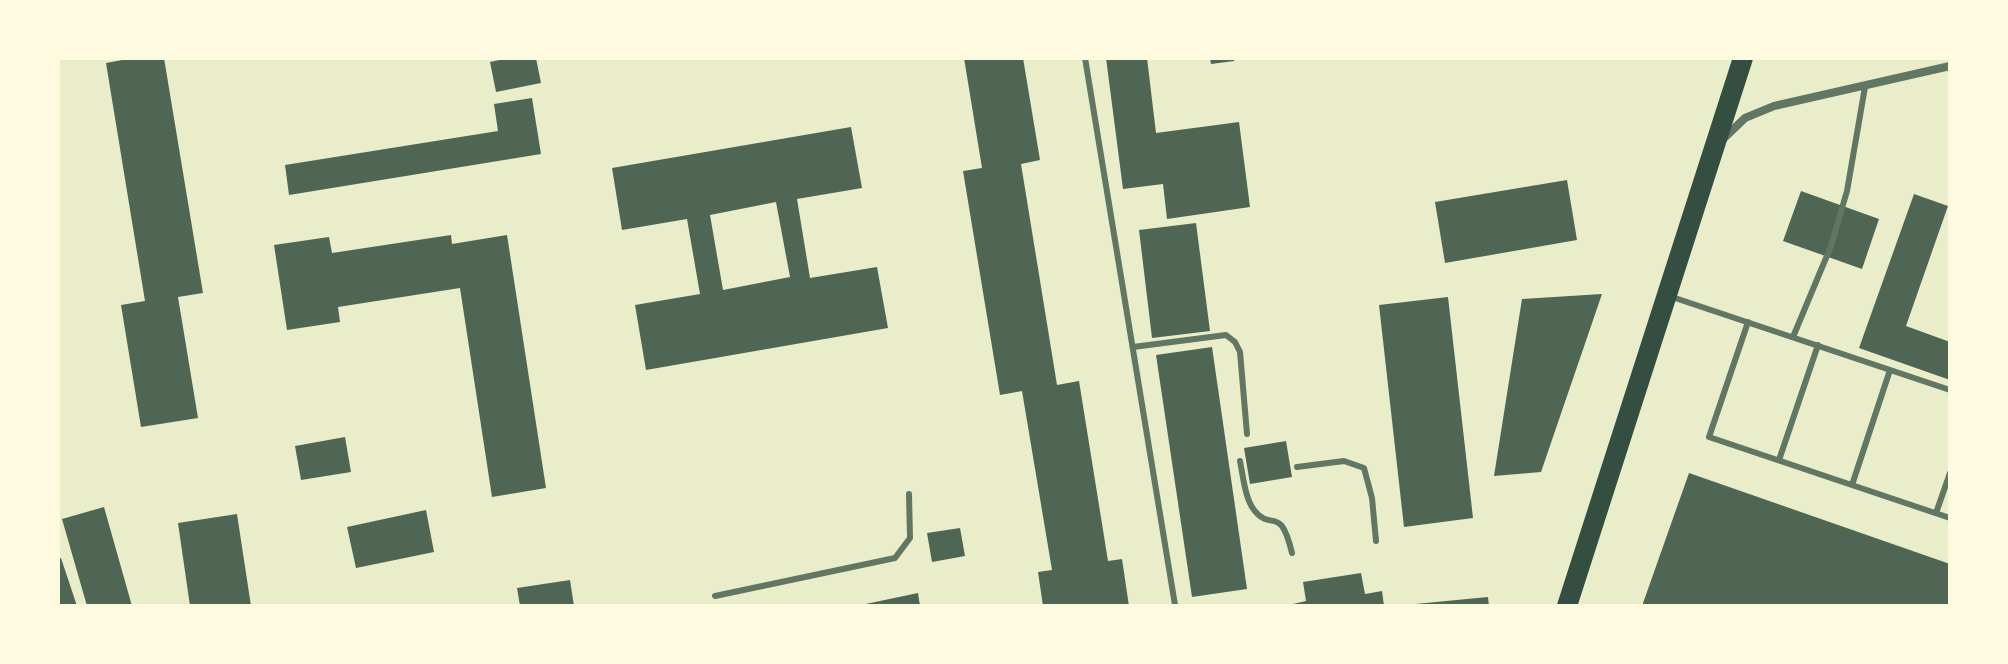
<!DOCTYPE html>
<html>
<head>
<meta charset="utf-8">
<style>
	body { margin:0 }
	#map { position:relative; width:2008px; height:664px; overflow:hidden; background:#e9edc9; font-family:"Nunito Sans",sans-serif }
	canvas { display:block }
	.frame { position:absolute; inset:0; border:60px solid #fefae0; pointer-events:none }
</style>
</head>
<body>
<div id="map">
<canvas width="2008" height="664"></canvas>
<div class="frame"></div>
</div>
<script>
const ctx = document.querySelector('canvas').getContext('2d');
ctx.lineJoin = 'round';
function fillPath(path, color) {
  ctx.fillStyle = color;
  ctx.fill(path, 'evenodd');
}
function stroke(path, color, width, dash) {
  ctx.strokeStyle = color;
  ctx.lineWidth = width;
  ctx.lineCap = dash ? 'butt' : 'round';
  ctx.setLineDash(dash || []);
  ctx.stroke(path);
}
fillPath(new Path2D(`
	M133 58H164L203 293 178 297 198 418 141 427 121 305 145 301 106 63Z
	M509 58H536L541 83 496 92 490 62Z
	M964 58H1023L1040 160 1021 164 1057 385 1079 381 1108 561 1122 559 1129 606H1043L1038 572 1052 570 1022 391 1000 395 963 171 982 168Z
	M1106 58H1147L1156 133 1239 122 1250 207 1167 219 1163 184 1123 189Z
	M1210 58H1234V61L1211 64Z
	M532 98 541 154 289 195 285 165 498 131 494 104Z
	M851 127 862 188 797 199 810 278 877 267 888 328 646 370 635 305 700 294 687 219 622 230 612 168ZM776 202 790 277 723 290 710 215Z
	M1567 180 1577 240 1445 263 1435 202Z
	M1801 191 1879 219 1862 269 1783 241Z
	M1914 194 1948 206 1906 326 1950 342V380L1859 348Z
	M1196 223 1210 331 1152 338 1139 230Z
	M451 235 452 244 507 235 546 488 492 497 460 288 338 307 340 322 287 330 274 245 329 237 332 253Z
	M1602 294 1541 472 1494 476 1522 299Z
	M1448 297 1473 518 1404 527 1379 305Z
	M1212 347 1247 589 1192 597 1156 355Z
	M345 437 351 472 301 480 295 446Z
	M1286 441 1292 477 1250 484 1244 448Z
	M1689 473 1950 564V606H1642Z
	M104 507 132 606H87L62 519Z
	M426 510 434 552 356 568 347 527Z
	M237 514 251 606H190L178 523Z
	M960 528 965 556 932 562 927 533Z
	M61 558 77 606H58V559Z
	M1361 573 1365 594 1382 591 1384 606H1284L1306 601 1303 582Z
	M570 580 574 606H520L517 588Z
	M918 593 920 606H861V605Z
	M1488 597 1489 606H1415V604Z`), '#4f6655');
stroke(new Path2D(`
	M1085 58 1175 605
	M1669 296 1950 390
	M1748 322 1709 437 1950 518
	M1793 337 1831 246 1847 191 1865 87
	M1133 347 1226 335 1235 342 1240 352 1247 434
	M1779 460 1818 345
	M1240 461C1243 476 1245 498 1254 510 1272 533 1280 503 1292 553
	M1297 467 1344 461 1364 468 1372 498 1376 541
	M1852 485 1890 370
	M1936 513 1950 473
	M715 596 895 558 910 538 909 494`), '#617663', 6);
stroke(new Path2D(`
	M1722 140 1745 118 1774 106 1950 66`), '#617663', 8);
stroke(new Path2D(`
	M1567 606 1743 58`), '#344e41', 20);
</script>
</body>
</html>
